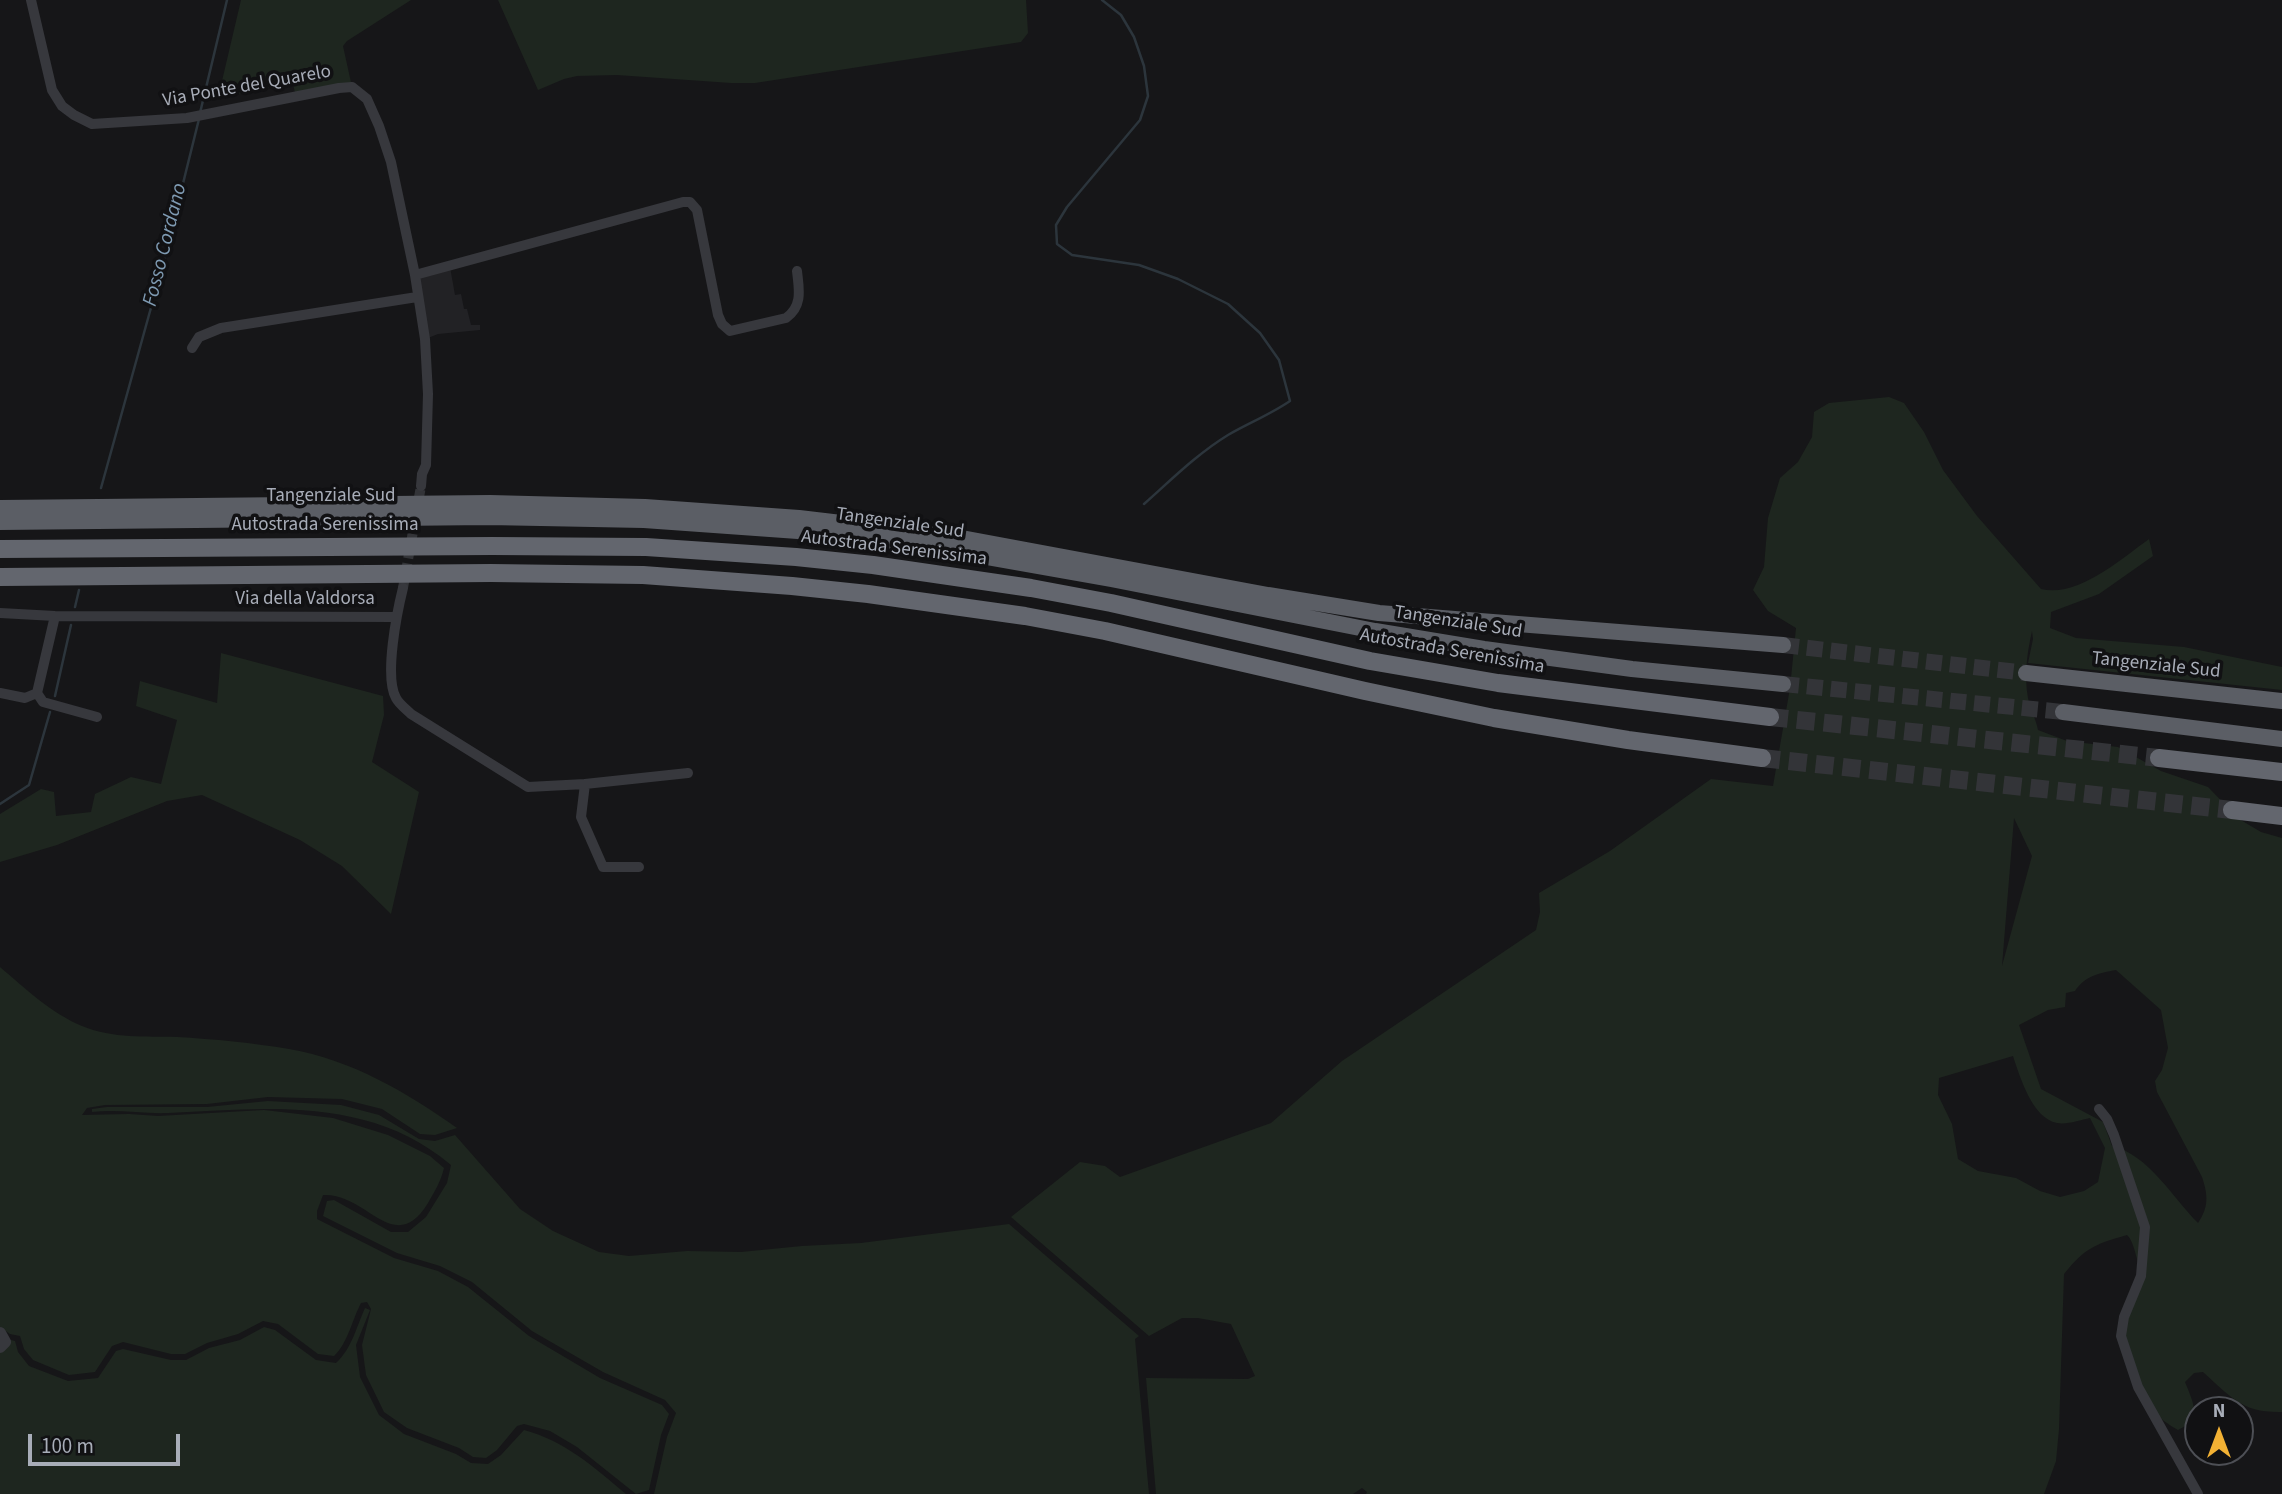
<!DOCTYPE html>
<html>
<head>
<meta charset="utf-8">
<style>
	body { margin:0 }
	#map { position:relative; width:2282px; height:1494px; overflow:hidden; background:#161618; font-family:"Source Sans 3",sans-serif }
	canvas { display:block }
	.north { position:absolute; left:2184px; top:1396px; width:70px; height:70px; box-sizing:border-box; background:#111113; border:2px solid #4d4f55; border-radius:50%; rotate:0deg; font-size:19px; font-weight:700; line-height:28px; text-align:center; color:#a8adb8 }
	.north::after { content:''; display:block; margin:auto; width:24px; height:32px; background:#f2b134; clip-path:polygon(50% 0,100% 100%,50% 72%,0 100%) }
	.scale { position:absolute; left:28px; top:1434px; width:152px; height:32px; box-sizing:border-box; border:4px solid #a8adb8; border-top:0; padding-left:9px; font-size:21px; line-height:24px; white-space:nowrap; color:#a8adb8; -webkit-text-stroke:5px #111113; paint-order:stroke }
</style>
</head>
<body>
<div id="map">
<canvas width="2282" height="1494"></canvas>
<div class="north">N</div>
<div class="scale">100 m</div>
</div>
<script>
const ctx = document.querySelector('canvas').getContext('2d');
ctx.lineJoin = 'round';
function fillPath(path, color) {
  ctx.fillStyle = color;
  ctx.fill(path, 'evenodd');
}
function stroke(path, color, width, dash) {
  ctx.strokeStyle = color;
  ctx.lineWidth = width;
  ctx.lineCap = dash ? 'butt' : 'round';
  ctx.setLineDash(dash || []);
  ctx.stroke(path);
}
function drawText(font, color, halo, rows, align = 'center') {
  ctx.font = font + ' "Source Sans 3",sans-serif';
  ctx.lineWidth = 7;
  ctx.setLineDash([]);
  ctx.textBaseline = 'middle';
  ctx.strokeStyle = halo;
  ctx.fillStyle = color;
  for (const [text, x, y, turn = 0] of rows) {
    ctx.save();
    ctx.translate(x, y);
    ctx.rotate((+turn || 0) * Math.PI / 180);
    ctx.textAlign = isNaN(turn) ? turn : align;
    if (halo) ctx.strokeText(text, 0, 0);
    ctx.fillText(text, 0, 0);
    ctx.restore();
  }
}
fillPath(new Path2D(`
	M450 267 455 295 461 294 464 309H467L471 325H480V330L438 334 428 338 417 276Z`), '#222225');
fillPath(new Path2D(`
	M241 0H411L347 41 343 46 352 87 296 97 293 84H289L218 98Z
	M498 0H1026L1028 33 1021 42 755 83H731L617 75 577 76 564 79 538 90Z
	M1889 397 1904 403 1924 432 1943 470 1977 516 2041 589C2077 598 2120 560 2149 539L2153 556 2099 594 2051 612 2050 628 2076 638 2184 647 2282 667V690L2028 663 2033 639 2032 631C2027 653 2024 676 2028 698 2030 709 2036 719 2038 730L2067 741 2118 747 2161 771 2208 787 2239 819 2261 832 2282 838V1412C2242 1413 2231 1397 2203 1372L2194 1373 2185 1382C2193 1402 2203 1419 2178 1430 2169 1425 2159 1418 2153 1410 2144 1398 2124 1347 2124 1334 2124 1314 2136 1295 2143 1277 2137 1265 2135 1242 2127 1235 2095 1244 2085 1248 2064 1274L2059 1429 2056 1461 2044 1494H1366L1367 1492 1362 1488 1353 1494H1156L1146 1378 1248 1379 1255 1376 1231 1324 1198 1318H1182L1149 1336 1011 1217 1080 1162 1105 1166 1120 1177 1271 1123 1342 1061 1536 930 1540 912 1539 893 1610 851 1711 779 1773 786 1790 688 1796 628 1768 611 1753 590 1764 567 1768 518 1780 478 1798 462 1812 437 1814 412 1829 403ZM2014 818 2032 856 2002 966ZM2116 970 2161 1010 2168 1048 2162 1070 2155 1081 2157 1092 2202 1177C2208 1195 2209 1207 2198 1223 2172 1197 2149 1155 2112 1146L2103 1122 2041 1089 2019 1025 2048 1010 2065 1007 2066 993 2075 991C2085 976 2099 973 2116 970ZM2013 1056C2020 1077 2032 1118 2057 1123 2067 1125 2080 1120 2090 1118L2105 1148 2098 1182 2084 1191 2060 1197 2040 1191 2016 1178 1978 1171 1958 1159 1952 1124 1938 1095 1939 1078Z
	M221 653 383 696 384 715 372 762 419 792 391 914 342 866 300 840 202 795 167 801 57 845 0 862V814L41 789 54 792 56 816 91 812 95 794 131 777 161 784 177 720 136 706 140 681 217 703Z
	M0 967C26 989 51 1013 82 1026 114 1039 145 1036 177 1037 213 1039 254 1043 289 1049 352 1060 406 1092 457 1128L435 1135 420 1134 382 1109 342 1099 268 1097 207 1104 105 1105 87 1108 82 1115 129 1114 158 1116 264 1110 333 1118 388 1135 430 1156 444 1168C441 1181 435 1191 428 1203 394 1258 368 1193 323 1195L317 1211V1219L394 1258 438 1271 468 1287 529 1336 600 1378 662 1405 669 1414 661 1435 649 1490 636 1494 577 1447 550 1431 524 1424 517 1426 497 1450 486 1458 473 1457 459 1448 407 1428 384 1412 366 1375 362 1345 371 1309 367 1302 361 1303C352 1320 348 1343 334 1356L318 1354 278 1324 263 1321 238 1334 207 1343 185 1354H171L123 1342 112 1346 95 1372 69 1375 33 1360 24 1349 20 1336 10 1334 0 1327Z
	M268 1101 341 1105 379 1115 419 1139 435 1141 455 1135 520 1209 553 1231 599 1252 629 1256 687 1251 741 1252 802 1246 861 1243 1009 1224 1139 1336 1135 1339 1149 1494H654L667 1437 676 1413 665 1400 603 1372 532 1331 472 1282 440 1266 397 1253 323 1216 327 1201 334 1200 391 1232H408L426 1217 447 1183 451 1165C370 1096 266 1108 168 1113 143 1114 117 1109 92 1112V1109L107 1107H207Z
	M365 1308 370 1310 356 1345 360 1377 379 1415 404 1434 456 1454 471 1463 488 1464 501 1455 524 1430C565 1441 594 1467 626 1494H0V1334L7 1339 15 1341 18 1352 29 1366 68 1381 98 1378 116 1351 123 1349 171 1360H186L209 1348 240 1340 264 1327 275 1330 316 1360 336 1363C352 1348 356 1328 365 1308Z`), '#1e261f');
stroke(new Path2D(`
	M1102 0 1121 15 1134 37 1144 66 1148 96 1140 120 1067 207 1056 225 1057 244 1072 255 1139 265 1178 279 1228 304 1260 333 1279 360 1290 401C1271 414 1249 423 1228 435 1197 454 1171 480 1144 504
	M200 113 227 0
	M101 488 162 268 199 119
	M75 607 79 590
	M55 696 71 625
	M0 804 29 785 50 712`), '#2c353c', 2.5);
stroke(new Path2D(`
	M403 588 421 486`), '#333438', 10, [10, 5]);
stroke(new Path2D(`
	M1783 645 2026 673
	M1783 684 2063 712`), '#333438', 16, [16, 8]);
stroke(new Path2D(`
	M1770 717 2159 758
	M1762 758 2232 810`), '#333438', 18, [18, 9]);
stroke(new Path2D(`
	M31 0 52 90 62 106 74 115 92 124 187 118 339 88 352 87 367 99 379 126 391 162 415 275 425 339 428 394 426 465 422 474 421 486
	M415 275 683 202H690L697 210 718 315 722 324 730 331 786 318C803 306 799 289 797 271
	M192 348 199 337 221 328 417 297
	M403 588C397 612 384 677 396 698 399 704 406 709 411 714L528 787 585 784 581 817 603 867H639
	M0 613 55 616 396 617
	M0 693 25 698 37 693 55 616
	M37 693 43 702 97 717
	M585 784 688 773
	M2099 1109 2107 1119 2114 1135 2145 1227 2141 1276 2124 1317 2121 1336 2138 1387 2198 1494`), '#37383d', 10);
stroke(new Path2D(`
	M0 1333 5 1342 0 1347`), '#37383d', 12);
stroke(new Path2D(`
	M0 508 490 503 645 507 799 518 951 536 1268 595 1379 613 1783 645
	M0 522 489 517 644 520 798 531 948 550 1112 579 1375 631 1484 649 1632 669 1783 684
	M2026 673 2282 701
	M2063 712 2282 739`), '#5b5e65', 16);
stroke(new Path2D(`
	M0 549 492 546 646 547 796 557 873 565 1031 588 1111 603 1370 661 1498 683 1770 717
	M0 577 491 573 643 575 792 586 868 594 1025 616 1105 631 1365 691 1494 718 1628 740 1762 758
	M2159 758 2282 772
	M2232 810 2282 816`), '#63666e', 18);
drawText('19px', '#a8adb8', '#111113', [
	["Via Ponte del Quarelo",247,87,-10],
	["Tangenziale Sud",331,497],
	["Tangenziale Sud",900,524,8],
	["Autostrada Serenissima",325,526],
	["Autostrada Serenissima",894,549,7],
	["Via della Valdorsa",305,600],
	["Tangenziale Sud",1458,623,9],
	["Autostrada Serenissima",1452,652,10],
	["Tangenziale Sud",2156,666,6]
]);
drawText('italic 21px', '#7f9bb3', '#111113', [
	["Fosso Cordano",166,245,-76]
]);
</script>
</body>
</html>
